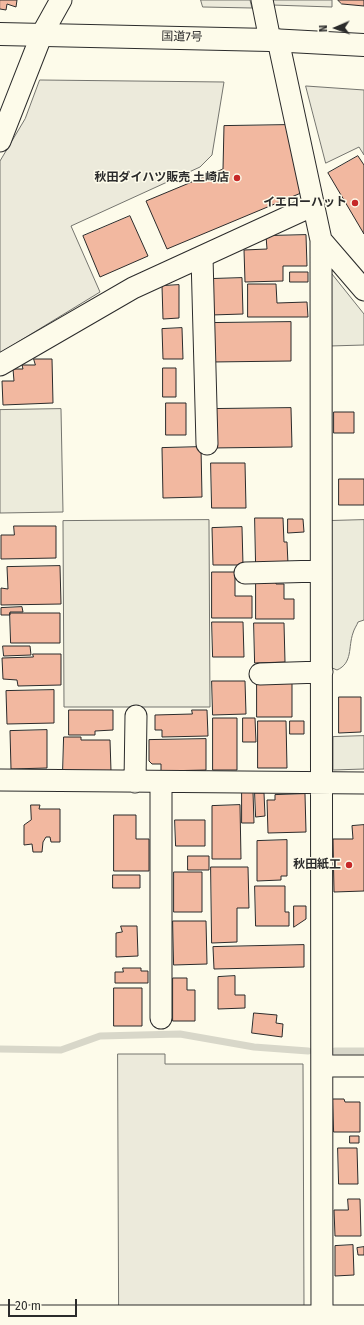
<!DOCTYPE html>
<html>
<head>
<meta charset="utf-8">
<style>
	body { margin:0 }
	#map { position:relative; width:364px; height:1325px; overflow:hidden; background:#fdfbea; font-family:"Fira Sans",sans-serif }
	canvas { display:block }
	.north { position:absolute; left:316px; top:8px; width:40px; height:40px; -webkit-text-stroke:3px #fdfbea; paint-order:stroke; rotate:268deg; font-size:11px; font-weight:700; line-height:16px; text-align:center; color:#2b2b2b }
	.north::after { content:''; display:block; margin:auto; width:14px; height:18px; background:#2b2b2b; clip-path:polygon(50% 0,100% 100%,50% 72%,0 100%) }
	.scale { position:absolute; left:8px; top:1299px; width:69px; height:18px; box-sizing:border-box; border:2px solid #2b2b2b; border-top:0; padding-left:5px; font-size:12px; line-height:14px; white-space:nowrap; color:#2b2b2b; -webkit-text-stroke:3px #fdfbea; paint-order:stroke }
</style>
</head>
<body>
<div id="map">
<canvas width="364" height="1325"></canvas>
<div class="north">N</div>
<div class="scale">20 m</div>
</div>
<script>
const ctx = document.querySelector('canvas').getContext('2d');
ctx.lineJoin = 'round';
function fillPath(path, color) {
  ctx.fillStyle = color;
  ctx.fill(path, 'evenodd');
}
function stroke(path, color, width, dash) {
  ctx.strokeStyle = color;
  ctx.lineWidth = width;
  ctx.lineCap = dash ? 'butt' : 'round';
  ctx.setLineDash(dash || []);
  ctx.stroke(path);
}
function drawText(font, color, halo, rows, align = 'center') {
  ctx.font = font + ' "Fira Sans","Noto Sans JP",sans-serif';
  ctx.lineWidth = 3;
  ctx.setLineDash([]);
  ctx.textBaseline = 'middle';
  ctx.strokeStyle = halo;
  ctx.fillStyle = color;
  for (const [text, x, y, turn = 0] of rows) {
    ctx.save();
    ctx.translate(x, y);
    ctx.rotate((+turn || 0) * Math.PI / 180);
    ctx.textAlign = isNaN(turn) ? turn : align;
    if (halo) ctx.strokeText(text, 0, 0);
    ctx.fillText(text, 0, 0);
    ctx.restore();
  }
}
const green = new Path2D(`
	M328 269 364 314V345L330 346Z
	M61 409 63 512 0 513V410Z
	M209 520 210 707H64L63 521Z
	M364 520V620L358 622C357 625 354 629 353 633 348 647 353 663 337 670L330 667 328 521Z
	M364 736V769L333 770V737Z`);
fillPath(green, '#ecebdb');
stroke(green, '#74746e', 1);
const parking = new Path2D(`
	M201 0H250L252 8 203 7Z
	M271 0H332V7L272 5Z
	M40 80 224 82 212 155 200 167 71 226 100 292 0 353V161L25 119Z
	M306 86 364 90V155L359 147 326 163Z
	M118 1054H165V1064H303L304 1306H119Z`);
fillPath(parking, '#eceadb');
stroke(parking, '#74746e', 1);
stroke(new Path2D(`
	M0 1049 61 1050 100 1036 180 1034 254 1047 308 1051
	M335 1051H364`), '#d8d7c9', 7);
const building = new Path2D(`
	M0 0H17L16 7 7 4 6 10 0 9Z
	M338 0H364V6L342 4Z
	M286 125 301 193 167 249 146 201 223 169 224 126Z
	M358 156 364 165V234L328 173Z
	M130 216 148 256 100 277 83 236Z
	M306 235 307 266H283V281L245 282 244 250 267 249 266 236Z
	M290 272H308V282H290Z
	M242 278 243 314 211 315 210 279Z
	M248 284H276L277 303 307 302 308 317H248Z
	M179 285V318L163 319 162 286Z
	M291 322V361L211 362 210 323Z
	M182 328 183 359H163L162 329Z
	M34 359H52L53 403 3 405 2 381H14L13 369H23L22 365H35Z
	M163 368H176V397H163Z
	M166 403H186V435H166Z
	M291 408 292 447 211 448V409Z
	M334 412H354V433H334Z
	M201 447 202 497 163 498 162 448Z
	M211 463H245L246 508H212Z
	M339 479H364V505H339Z
	M255 518H283L284 542H287L288 564 256 565Z
	M288 519H303L304 532 288 533Z
	M14 526H56V558L1 559V535H14Z
	M242 527 243 565H213L212 528Z
	M60 566 61 604 1 605V588L8 589 7 567Z
	M212 572H235V596H252V618H212Z
	M256 579H275L276 584H284V599H294V619H256Z
	M22 607 23 612H10V615H1V608Z
	M10 613H60V643H11Z
	M212 622H243L244 657H213Z
	M254 623H284L285 662 255 663Z
	M3 646H30L31 655 4 656Z
	M33 654H61V685L18 686 17 680 3 679 2 658 33 657Z
	M257 679H292V717H257Z
	M212 681H245L246 714 213 715Z
	M54 690V723L7 724 6 691Z
	M339 697H361V732L339 733Z
	M69 710H113V730L95 731V735H69Z
	M192 710H207L208 736 162 737V730H155V715L192 714Z
	M213 718H237V770H213Z
	M243 718H255L256 742H243Z
	M258 721H286L287 768H258Z
	M290 721H304V734H290Z
	M47 730V768L11 769 10 731Z
	M64 737H81V740H110L111 771H63Z
	M206 739V770L161 771V764H152L149 761V740Z
	M242 792H253L254 823H242Z
	M255 793H264L265 816 256 817Z
	M305 794 306 832 268 833 267 800H275V795Z
	M31 805H40L39 809H60V842H51L50 837H46L43 842 42 852H33L32 844 24 845V825L31 820Z
	M240 805 241 859H212V806Z
	M114 815H136V839H149V871H114Z
	M175 820H205V846H176Z
	M364 825V891L334 892 333 839H353L352 826Z
	M287 840V876H281V880L257 881V841Z
	M188 856H209V870H188Z
	M211 867H248L249 908H237V942L212 943Z
	M174 872H202V912H174Z
	M113 875H140V888H113Z
	M255 886H285V912H289V926H256Z
	M294 906H306V919L294 927Z
	M173 921H206L207 964 174 965Z
	M121 926H137L138 956 116 957V933L122 932Z
	M304 945V967L214 969 213 947Z
	M123 968H141V971H148V983H115V972H123Z
	M235 976V995H245V1008L218 1009V977Z
	M173 978H187V990H195V1021H173Z
	M114 988H142V1026H114Z
	M254 1013 277 1015 276 1023 283 1024 282 1037 252 1033Z
	M333 1099H344L345 1102H360V1132H334Z
	M350 1136H359V1143H350Z
	M338 1148H357L358 1184H339Z
	M348 1199H360L361 1236H335L334 1210H348Z
	M353 1245 354 1275 335 1276V1246Z
	M364 1247V1255H358L357 1248Z`);
fillPath(building, '#f2b8a0');
stroke(building, '#2b2b2b', 1);
const minor = new Path2D(`
	M262 0 270 40
	M278 40 321 240 322 1325
	M0 141 42 34 61 0
	M321 240 364 290
	M202 257 207 444
	M0 365 133 288 314 205
	M245 573 321 571
	M260 674 322 672
	M0 780 364 783
	M135 782 136 716
	M161 1018V782
	M322 1066H364
	M0 1316H364`);
const trunk = new Path2D(`
	M0 34 270 40 364 45`);
stroke(minor, '#2b2b2b', 23);
stroke(trunk, '#2b2b2b', 24);
stroke(minor, '#fdfbea', 21);
stroke(trunk, '#fdfbea', 22);
for (const [x, y, r, color] of [
	[237,178,4,"#c62828"],
	[355,203,4,"#c62828"],
	[349,865,4,"#c62828"]
]) {
  const dot = new Path2D();
  dot.arc(x, y, r, 0, 2 * Math.PI);
  ctx.fillStyle = color;
  ctx.fill(dot);
  stroke(dot, '#fdfbea', 1.5);
}
drawText('12px', '#2b2b2b', '#fdfbea', [
	["国道7号",182,37,1]
]);
drawText('bold 12px', '#2b2b2b', '#fdfbea', [
	["秋田ダイハツ販売 土崎店",229,178],
	["イエローハット",347,203],
	["秋田紙工",341,865]
], 'right');
</script>
</body>
</html>
